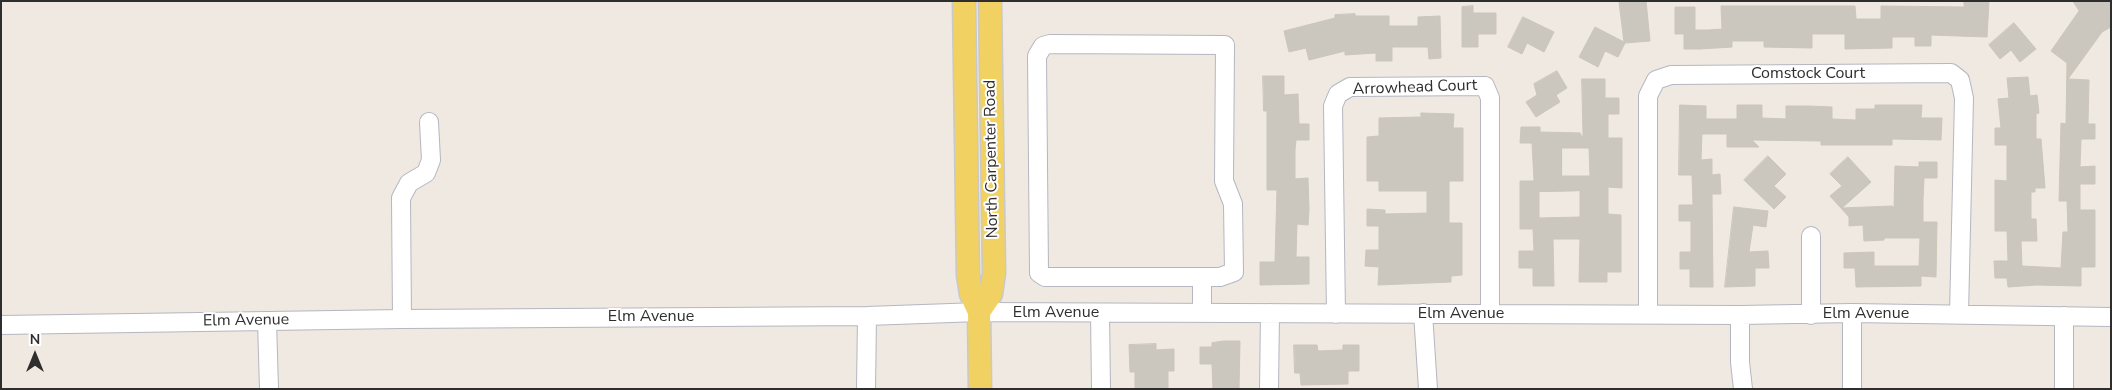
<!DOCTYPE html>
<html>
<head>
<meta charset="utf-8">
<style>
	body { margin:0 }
	#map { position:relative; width:2112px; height:390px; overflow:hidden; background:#efe9e1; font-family:"Nunito Sans",sans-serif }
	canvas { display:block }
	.frame { position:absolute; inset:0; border:2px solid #2e2e2e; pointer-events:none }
	.north { position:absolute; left:10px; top:330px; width:50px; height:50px; -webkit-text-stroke:4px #fff; paint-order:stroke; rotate:0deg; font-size:14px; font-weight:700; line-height:20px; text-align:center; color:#2e2e2e }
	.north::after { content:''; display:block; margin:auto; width:18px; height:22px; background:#2e2e2e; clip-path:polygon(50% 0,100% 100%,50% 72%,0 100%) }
</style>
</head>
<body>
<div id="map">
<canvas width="2112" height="390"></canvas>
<div class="frame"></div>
<div class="north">N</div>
</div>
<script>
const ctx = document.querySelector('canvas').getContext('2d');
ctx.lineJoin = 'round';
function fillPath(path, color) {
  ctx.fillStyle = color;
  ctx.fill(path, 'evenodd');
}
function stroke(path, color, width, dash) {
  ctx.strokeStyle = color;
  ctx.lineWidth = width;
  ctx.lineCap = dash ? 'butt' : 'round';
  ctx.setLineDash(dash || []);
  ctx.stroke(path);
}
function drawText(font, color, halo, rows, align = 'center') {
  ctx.font = font + ' "Nunito Sans",sans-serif';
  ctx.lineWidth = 4;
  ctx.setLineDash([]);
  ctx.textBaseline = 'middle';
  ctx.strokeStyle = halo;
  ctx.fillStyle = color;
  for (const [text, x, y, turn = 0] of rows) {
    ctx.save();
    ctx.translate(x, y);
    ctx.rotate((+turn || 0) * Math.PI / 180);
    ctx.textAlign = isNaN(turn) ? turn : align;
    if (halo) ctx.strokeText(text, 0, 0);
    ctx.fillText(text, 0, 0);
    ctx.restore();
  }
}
const building = new Path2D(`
	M1646 1 1650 41 1625 43 1618 57 1605 51 1598 67 1579 57 1595 27 1624 42 1619 2Z
	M1964 1H1989L1987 37 1931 35V46H1915V37H1892V48L1845 49V34H1812V48L1764 47V41H1732V47L1700 49H1684V34H1675V7H1695V30H1709L1722 29 1721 6H1855L1856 19H1881V6L1964 7Z
	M2073 1H2111V27L2102 32 2068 79 2089 80 2088 124H2095V139H2081L2080 167 2095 166V184H2080V210H2095V267H2081V286L2036 285 2008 287 2007 278H1995L1994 261H2008L2007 231H1995V180L2007 181V145H1995V128H2001L1998 99 2009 98 2007 78 2028 77 2030 96 2037 95 2039 113 2036 114V139H2041L2045 188H2035V192H2031V219H2036L2037 241H2021L2022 266 2061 268 2063 232H2068L2067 201H2059L2061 123 2066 124 2067 63 2051 51 2079 11Z
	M1473 6V13H1496V34H1478V47H1462V7Z
	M1355 14V16H1389V26H1418V17L1440 16 1441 58 1429 59 1428 47H1392V61H1376V53L1345 55V51L1309 60 1306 48 1289 52 1284 31 1335 18V15Z
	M1523 17 1554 32 1544 52 1527 43 1522 54 1508 47Z
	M2014 23 2036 49 2020 62 2011 50 2000 59 1989 45Z
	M1557 71 1567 88 1556 95 1560 102 1536 117 1526 102 1537 95 1534 84Z
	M1263 76H1284V95L1298 94 1299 124H1309V140H1296L1295 150V179L1308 178 1309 209 1308 225 1297 224 1296 257H1309V284L1260 285V262H1275L1277 190H1267V111H1264Z
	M1582 79H1605V98H1619V114H1608V138H1622V188L1608 187V214L1621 215V272H1607V282H1579L1580 239H1553L1554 286H1533V268H1519V251H1534L1533 229H1520V181H1534L1532 143H1520L1521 127H1540V132L1580 133 1583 138ZM1562 148H1589L1590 176H1562ZM1580 191V217L1539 218V192Z
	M1680 105 1706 106V119H1737V105H1762V118L1786 119V106H1808L1832 107V119L1856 120V109H1875V105H1922L1921 118H1942L1941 140 1892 139V145H1821V141L1752 140 1759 147H1727V134H1702L1701 160 1712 159V175L1720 174 1721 194H1712L1713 287H1690V269H1680V252H1691V221H1679V205H1693L1692 175H1679Z
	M1421 113 1454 114 1453 128H1463V181H1449V223H1462V275L1451 276V282L1378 285 1379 267 1365 266 1366 250H1379V226H1367V209L1385 210V214L1427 213V191H1379V181H1367V137L1379 136V118L1421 117Z
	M1768 156 1786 174 1774 186 1786 197 1774 209 1744 180Z
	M1848 157 1871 182 1842 208 1892 206 1894 208 1895 166 1919 167V162H1937V178H1924L1923 199V222H1937L1936 277 1921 276V286L1856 287 1855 268H1844V253L1874 252V266H1919L1920 238H1884V240L1864 241 1863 225 1849 226V217L1830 196 1842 186 1830 174Z
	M1734 207 1768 211 1766 227 1753 225 1749 252 1768 251 1769 268H1755V286L1725 287Z
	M1224 341H1240L1239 389H1213L1212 364H1200V347H1212V343Z
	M1156 344V350L1174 349V371H1168V389H1135V372H1130L1129 345Z
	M1294 345H1317L1318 351 1343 350V345H1359V371H1348V384L1301 385 1300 373H1295Z`);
fillPath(building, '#cbc7bf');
stroke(building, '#cbc5ba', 1);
const minor = new Path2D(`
	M1050 44 1225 45 1224 181 1233 204 1234 272 1220 277H1045L1039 273 1037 56 1043 46Z
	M1202 277V313
	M1100 313 1101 389
	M1423 313 1428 389
	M1336 314 1333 106 1338 94 1350 87 1485 86 1490 98V314
	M1648 314V96L1656 80 1671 75 1951 73 1960 80 1964 98 1959 314
	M1740 315V362L1743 389
	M1811 315V236
	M2064 316V389
	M402 319 401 198 409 183 426 173 431 160 429 122
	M267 321 269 389
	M1 325 402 319 867 316 979 312 1740 315 1852 313 2111 317
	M866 389 867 316
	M1269 389 1270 313
	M1852 389V313`);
const major = new Path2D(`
	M964 1 968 275 971 294 979 312 980 389
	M979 312 991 294 994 273 990 1`);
stroke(minor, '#b4b7c1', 20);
stroke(major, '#c9c9c9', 25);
stroke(minor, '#fff', 18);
stroke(major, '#f2d163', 22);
drawText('16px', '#2e2e2e', '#fff', [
	["Comstock Court",1808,74],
	["Arrowhead Court",1415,88,-2],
	["North Carpenter Road",992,159,-91],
	["Elm Avenue",1056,313],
	["Elm Avenue",1461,314],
	["Elm Avenue",1866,314],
	["Elm Avenue",651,317],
	["Elm Avenue",246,321,-1]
]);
</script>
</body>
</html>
